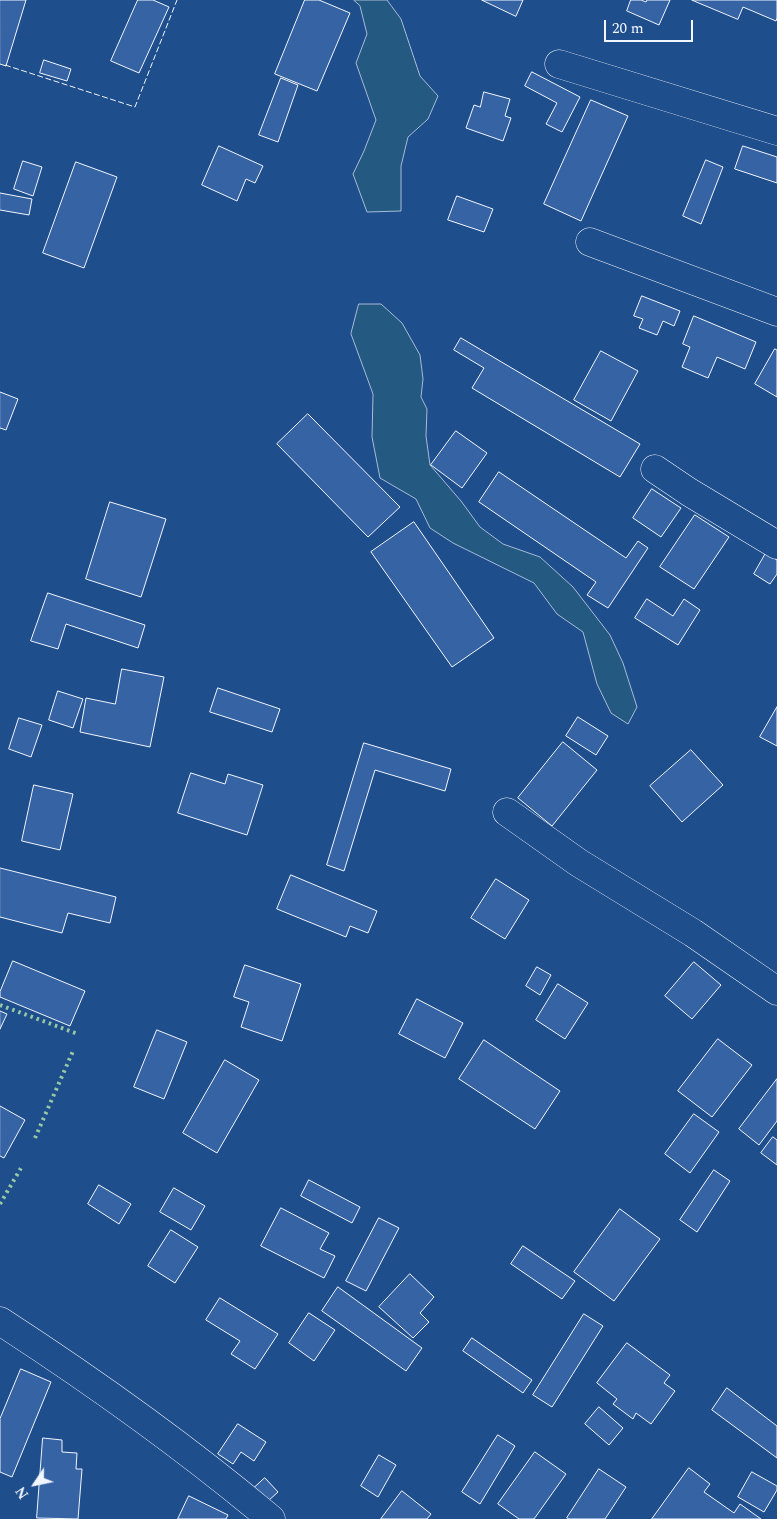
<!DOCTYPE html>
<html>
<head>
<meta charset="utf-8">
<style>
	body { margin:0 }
	#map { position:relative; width:777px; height:1519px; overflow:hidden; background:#1f4e8c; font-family:Spectral,serif }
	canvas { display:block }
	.north { position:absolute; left:10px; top:1459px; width:50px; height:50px; -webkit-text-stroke:4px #1f4e8c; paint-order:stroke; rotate:236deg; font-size:14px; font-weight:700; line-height:20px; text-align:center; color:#f2f6ff }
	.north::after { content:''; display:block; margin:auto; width:18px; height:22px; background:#f2f6ff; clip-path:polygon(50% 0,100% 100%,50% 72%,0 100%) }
	.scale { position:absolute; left:604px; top:20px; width:89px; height:22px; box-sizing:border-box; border:2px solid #f2f6ff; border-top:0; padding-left:6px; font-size:15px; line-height:18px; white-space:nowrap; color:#f2f6ff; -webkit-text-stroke:4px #1f4e8c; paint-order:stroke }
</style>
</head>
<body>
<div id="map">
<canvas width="777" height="1519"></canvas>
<div class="north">N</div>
<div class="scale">20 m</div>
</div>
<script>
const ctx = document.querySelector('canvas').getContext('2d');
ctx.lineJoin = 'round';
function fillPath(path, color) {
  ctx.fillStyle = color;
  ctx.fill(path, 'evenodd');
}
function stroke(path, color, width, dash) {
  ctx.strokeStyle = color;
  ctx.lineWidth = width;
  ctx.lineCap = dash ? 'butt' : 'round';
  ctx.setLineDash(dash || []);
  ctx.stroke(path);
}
const green = new Path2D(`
	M354 0H387L401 19 420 76 438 96 428 119 408 137 401 166V211L367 212 353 174 364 151 376 120 356 63 367 34 360 6Z
	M359 304H381L402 323 420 355 423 379 421 397 427 409 426 436 430 465 461 501 480 527 503 544 540 557 573 587 610 635 623 663 637 707 628 724 611 713 597 684 583 632 557 614 534 583 453 543 430 528 416 499 380 478 372 437 373 394 351 334Z`);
fillPath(green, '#245a82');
stroke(green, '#a8bbd7', 1);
const building = new Path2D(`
	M0 0H26L6 66 0 64Z
	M138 0H153L169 7 139 73 111 61Z
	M305 0H319L350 13 317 91 275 74Z
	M482 0H523L516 16Z
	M631 0H641L646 2 647 0H670L659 25 627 11Z
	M692 0H777V18L776 21 743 7 738 19Z
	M44 60 71 69 67 81 40 73Z
	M532 72 580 97 562 132 546 124 557 103 525 86Z
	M281 78 298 85 278 142 259 135Z
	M484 92 510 99 505 116 511 118 503 141 466 128 474 105 480 107Z
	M591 100 628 116 581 221 544 204Z
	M219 146 263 166 255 183 246 179 237 201 202 185Z
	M743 146 777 157V183L735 169Z
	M706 160 723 167 701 224 683 216Z
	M23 161 42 167 33 196 14 189Z
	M76 162 117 177 84 268 43 253Z
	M0 193 32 199 29 215 0 210Z
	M457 196 493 209 484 232 448 220Z
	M642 296 680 311 674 326 663 321 657 335 639 328 643 319 634 316Z
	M694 316 756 342 745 369 717 357 708 378 682 367 690 347 683 344Z
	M461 338 640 444 620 477 472 388 484 368 454 350Z
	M775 349 777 350V397L755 384Z
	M601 351 638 371 611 421 574 400Z
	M0 392 18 399 6 430 0 428Z
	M308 414 400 507 368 537 277 444Z
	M456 431 487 453 462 488 431 465Z
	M499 472 626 558 638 541 648 548 608 608 587 595 596 582 479 502Z
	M652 489 681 508 661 537 633 518Z
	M110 502 166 519 141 597 86 579Z
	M695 515 729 537 694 589 660 567Z
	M414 522 494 638 452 667 371 552Z
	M766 553 777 560V574L770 584 754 574Z
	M48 593 145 625 138 648 66 624 58 649 31 641Z
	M647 599 673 616 684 599 700 610 678 645 635 618Z
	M122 669 164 677 150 747 80 732 86 698 115 704Z
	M218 688 280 709 272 732 210 712Z
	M58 691 83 699 73 728 49 720Z
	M777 707V746L760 737Z
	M578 717 608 736 596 755 566 736Z
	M19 718 42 725 31 757 9 749Z
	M563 742 597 770 552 826 518 798Z
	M364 743 451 769 445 791 375 770 344 871 327 865Z
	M691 750 723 785 682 822 650 786Z
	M191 773 225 784 228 774 263 785 247 835 178 813Z
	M34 785 73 794 60 850 22 841Z
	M0 868 116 897 110 923 68 913 62 933 0 917Z
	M291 875 377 911 368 933 350 926 346 937 277 909Z
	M496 879 529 900 505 939 471 918Z
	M13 961 85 991 70 1026 0 997V992Z
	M694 962 721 985 692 1019 665 996Z
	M245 965 301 984 282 1041 241 1027 249 1002 234 997Z
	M537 967 551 975 540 995 526 986Z
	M558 984 588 1003 565 1039 536 1020Z
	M417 999 463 1023 445 1058 399 1034Z
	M0 1011 7 1014 0 1029Z
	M157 1030 187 1042 164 1099 134 1087Z
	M718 1039 752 1065 712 1117 678 1091Z
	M484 1040 560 1091 535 1129 459 1079Z
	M225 1060 259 1080 217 1153 183 1133Z
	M777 1079V1121L759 1145 739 1129Z
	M0 1106 25 1120 4 1158 0 1156Z
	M694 1114 719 1132 690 1173 665 1154Z
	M773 1137 777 1140V1165L761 1153Z
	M714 1170 730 1181 697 1232 680 1220Z
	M309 1180 360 1207 352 1223 301 1196Z
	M99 1185 131 1204 119 1224 88 1204Z
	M174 1188 205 1206 191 1230 160 1212Z
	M281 1208 329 1233 320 1249 335 1256 324 1278 261 1246Z
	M620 1209 660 1239 614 1301 574 1272Z
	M379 1218 399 1228 366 1291 346 1281Z
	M171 1230 198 1247 175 1283 148 1266Z
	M523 1246 575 1281 562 1299 511 1264Z
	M410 1274 434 1297 420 1313 429 1322 413 1338 379 1307Z
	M338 1287 422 1348 406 1371 322 1311Z
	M220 1298 278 1334 255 1369 231 1354 240 1341 206 1320Z
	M309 1313 335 1330 314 1361 289 1343Z
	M584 1314 603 1326 552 1407 533 1395Z
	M472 1338 532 1380 523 1393 463 1351Z
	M627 1343 670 1375 664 1383 675 1391 651 1424 636 1413 633 1419 613 1404 617 1399 597 1383Z
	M21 1369 51 1382 12 1477 0 1472V1419Z
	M727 1388 777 1426V1458L712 1410Z
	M599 1407 623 1428 609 1445 585 1424Z
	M238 1424 266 1442 254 1461 241 1452 233 1464 218 1454Z
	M498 1435 515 1446 480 1504 462 1492Z
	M43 1438 62 1440V1452L77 1453 76 1469H82L78 1519 37 1518Z
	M535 1452 566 1474 534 1519H519L498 1504Z
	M379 1455 396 1465 378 1497 361 1486Z
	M689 1468 710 1484 704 1492 734 1513 740 1504 761 1519H652Z
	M599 1469 626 1487 605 1519H569L567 1518Z
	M752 1472 777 1486V1490L764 1512 738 1497Z
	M265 1478 278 1492 267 1502 254 1488Z
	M402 1491 431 1514 427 1519H381Z
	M189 1496 228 1515 226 1519H178Z`);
fillPath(building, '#3563a3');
stroke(building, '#f2f6ff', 1);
const minor = new Path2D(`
	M559 64 777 131
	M590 242 777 312
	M655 469 689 492 777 545
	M507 812 579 863 693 933 777 991
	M0 1321C94 1382 185 1447 271 1519`);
stroke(minor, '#f2f6ff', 29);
stroke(minor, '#1f4e8c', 28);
stroke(new Path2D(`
	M0 1005 78 1034
	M35 1138 73 1051
	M0 1204 21 1168`), '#97c8a6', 4, [2.5, 4]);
stroke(new Path2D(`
	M5 65 135 107 177 0`), '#f2f6ff', 1, [6, 2.5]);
</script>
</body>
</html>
